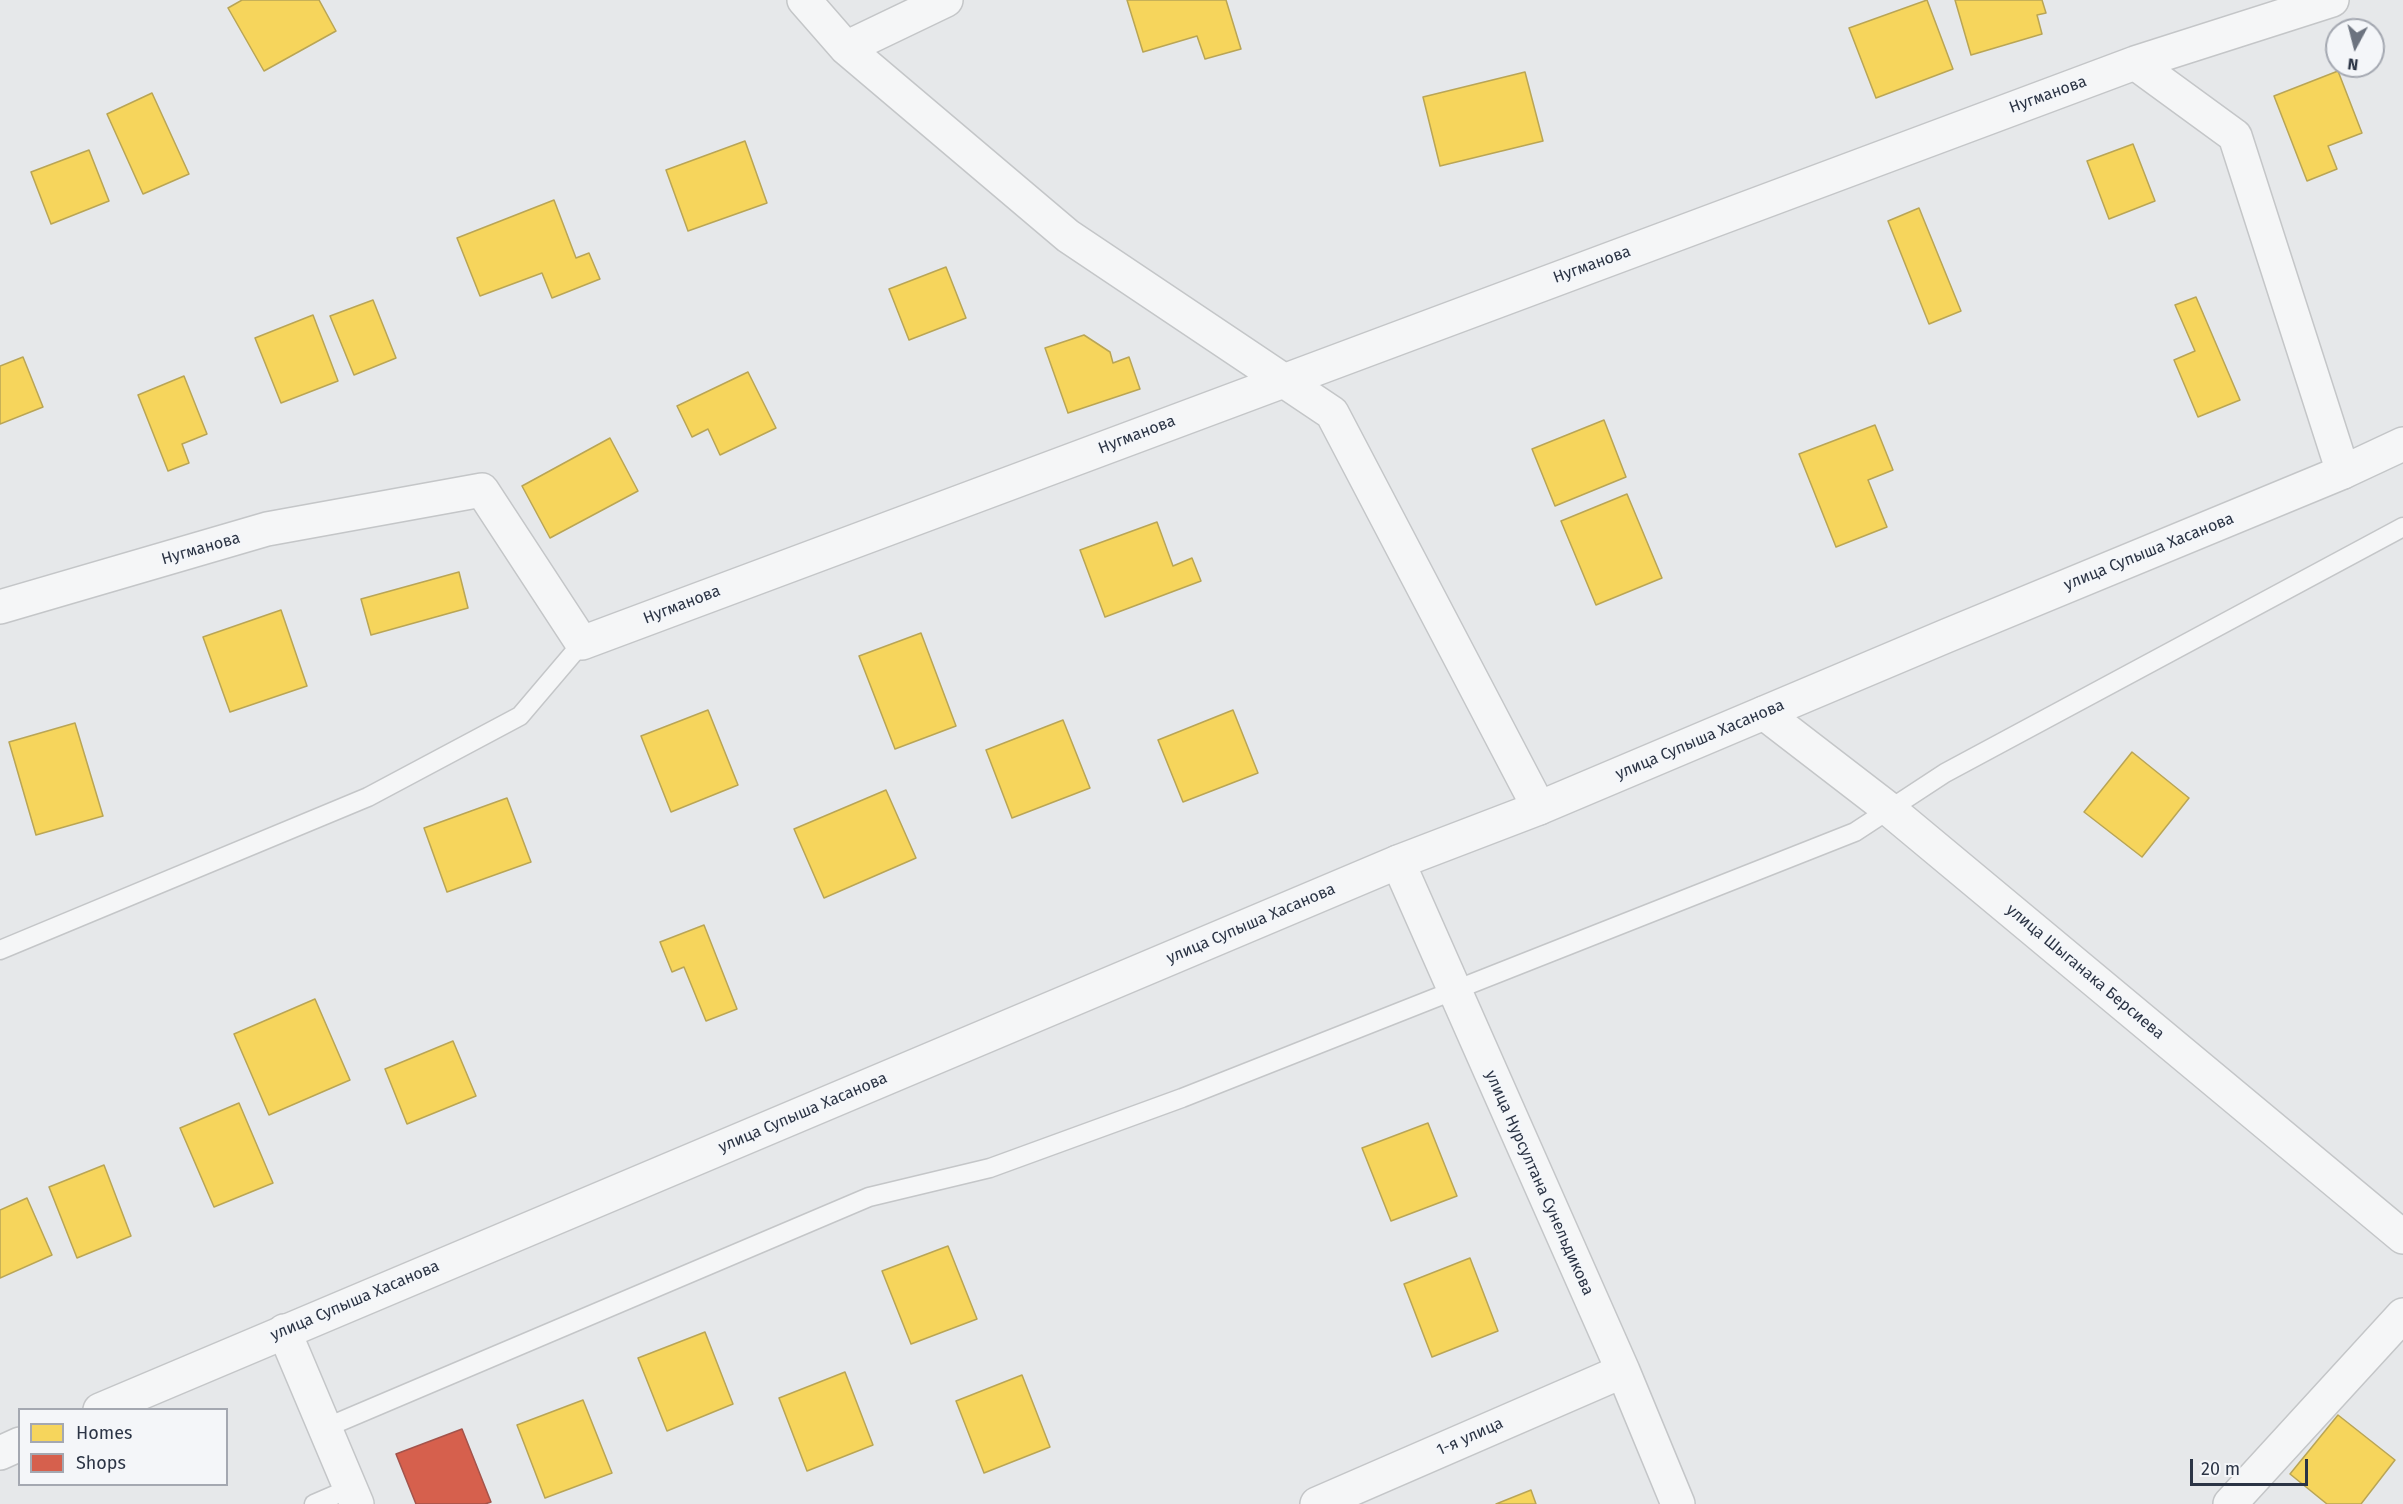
<!DOCTYPE html>
<html>
<head>
<meta charset="utf-8">
<style>
	body { margin:0 }
	#map { position:relative; width:2403px; height:1504px; overflow:hidden; background:#e6e8ea; font-family:"Fira Sans",sans-serif }
	canvas { display:block }
	.legend { position:absolute; left:18px; top:1408px; width:210px; height:78px; box-sizing:border-box; background:#f4f6f9; border:2px solid #a4a8b1; margin:0; padding:8px 10px; list-style:none; font-size:18px; color:#2b3445 }
	.legend li { display:flex; align-items:center; gap:12px; height:30px }
	.legend b { width:30px; border:2px solid #a4a8b1 }
	.north { position:absolute; left:2325px; top:18px; width:60px; height:60px; box-sizing:border-box; background:#f4f6f9; border:2px solid #a4a8b1; border-radius:50%; rotate:187deg; font-size:16px; font-weight:700; line-height:24px; text-align:center; color:#2b3445 }
	.north::after { content:''; display:block; margin:auto; width:21px; height:27px; background:#6c737f; clip-path:polygon(50% 0,100% 100%,50% 72%,0 100%) }
	.scale { position:absolute; left:2190px; top:1459px; width:118px; height:27px; box-sizing:border-box; border:3px solid #2b3445; border-top:0; padding-left:8px; font-size:18px; line-height:21px; white-space:nowrap; color:#2b3445; -webkit-text-stroke:4px #f4f6f9; paint-order:stroke }
</style>
</head>
<body>
<div id="map">
<canvas width="2403" height="1504"></canvas>
<ul class="legend">
<li><b style="height:16px;background:#f6d55c"></b>Homes</li>
<li><b style="height:16px;background:#d6604d"></b>Shops</li>
</ul>
<div class="north">N</div>
<div class="scale">20 m</div>
</div>
<script>
const ctx = document.querySelector('canvas').getContext('2d');
ctx.lineJoin = 'round';
function fillPath(path, color) {
  ctx.fillStyle = color;
  ctx.fill(path, 'evenodd');
}
function stroke(path, color, width, dash) {
  ctx.strokeStyle = color;
  ctx.lineWidth = width;
  ctx.lineCap = dash ? 'butt' : 'round';
  ctx.setLineDash(dash || []);
  ctx.stroke(path);
}
function drawText(font, color, halo, rows, align = 'center') {
  ctx.font = font + ' "Fira Sans",sans-serif';
  ctx.lineWidth = 6;
  ctx.setLineDash([]);
  ctx.textBaseline = 'middle';
  ctx.strokeStyle = halo;
  ctx.fillStyle = color;
  for (const [text, x, y, turn = 0] of rows) {
    ctx.save();
    ctx.translate(x, y);
    ctx.rotate((+turn || 0) * Math.PI / 180);
    ctx.textAlign = isNaN(turn) ? turn : align;
    if (halo) ctx.strokeText(text, 0, 0);
    ctx.fillText(text, 0, 0);
    ctx.restore();
  }
}
const homes = new Path2D(`
	M242 0H319L336 31 264 71 228 8Z
	M1127 0H1226L1241 49 1205 59 1197 36 1143 52Z
	M1927 0 1953 69 1876 98 1849 28Z
	M1955 0H2042L2046 13 2037 15 2042 34 1971 55Z
	M2338 71 2362 133 2328 146 2337 169 2307 181 2274 96Z
	M1525 72 1543 141 1440 166 1423 97Z
	M152 93 189 174 143 194 107 114Z
	M745 141 767 203 688 231 666 170Z
	M2133 144 2155 201 2109 219 2087 161Z
	M89 150 109 201 51 224 31 172Z
	M554 200 576 258 589 253 600 279 552 298 542 273 480 296 457 238Z
	M1919 208 1961 311 1929 324 1888 221Z
	M946 267 966 318 909 340 889 289Z
	M2196 297 2240 400 2198 417 2174 360 2195 351 2175 305Z
	M373 300 396 358 354 375 330 316Z
	M313 315 338 381 281 403 255 338Z
	M1084 335 1110 352 1113 363 1129 357 1140 389 1068 413 1045 348Z
	M23 357 43 407 0 424V366Z
	M748 372 776 428 720 455 708 429 692 437 677 406Z
	M184 376 207 434 182 444 189 463 168 471 138 395Z
	M1604 420 1626 477 1555 506 1532 449Z
	M1875 425 1893 470 1868 480 1887 527 1836 547 1799 454Z
	M610 438 638 491 550 538 522 486Z
	M1627 494 1662 578 1596 605 1561 521Z
	M1157 522 1173 566 1192 558 1201 581 1105 617 1080 550Z
	M459 572 468 608 371 635 361 599Z
	M281 610 307 686 230 712 203 637Z
	M921 633 956 726 895 749 859 656Z
	M708 710 738 785 671 812 641 736Z
	M1233 710 1258 773 1183 802 1158 740Z
	M1063 720 1090 788 1012 818 986 750Z
	M75 723 103 816 36 835 9 742Z
	M2132 752 2189 798 2142 857 2084 812Z
	M886 790 916 858 824 898 794 829Z
	M507 798 531 862 447 892 424 828Z
	M704 925 737 1009 706 1021 684 967 672 972 660 942Z
	M315 999 350 1080 269 1115 234 1034Z
	M453 1041 476 1096 407 1124 385 1069Z
	M239 1103 273 1183 214 1207 180 1128Z
	M1428 1123 1457 1196 1391 1221 1362 1148Z
	M104 1165 131 1236 77 1258 49 1187Z
	M27 1198 52 1255 0 1278V1210Z
	M948 1246 977 1319 911 1344 882 1271Z
	M1470 1258 1498 1331 1432 1357 1404 1284Z
	M705 1332 733 1404 667 1431 638 1358Z
	M845 1372 873 1445 807 1471 779 1398Z
	M1022 1375 1050 1447 984 1473 956 1401Z
	M583 1400 612 1473 545 1498 517 1425Z
	M2338 1415 2395 1460 2361 1504H2327L2290 1474Z
	M1531 1490 1536 1504H1496Z`);
fillPath(homes, '#f6d55c');
stroke(homes, '#b9a555', 1.5);
const shops = new Path2D(`
	M462 1429 491 1502 485 1504H416L396 1454Z`);
fillPath(shops, '#d6604d');
stroke(shops, '#a3534b', 1.5);
const service = new Path2D(`
	M0 950 368 797 520 716 582 643
	M325 1428 869 1197 990 1168 1182 1098 1855 832 1945 773 2403 527
	M314 1504 351 1488`);
const minor = new Path2D(`
	M804 0 846 48 1068 236 1332 413 1539 808
	M846 48 946 0
	M2135 63 2235 136 2343 472
	M0 607 267 529 482 490 582 643 2135 63 2332 0
	M1764 713 1890 810 2403 1237
	M1398 862 1623 1371 1678 1504
	M284 1331 357 1504
	M1317 1504 1623 1371
	M2230 1504 2403 1315`);
const tertiary = new Path2D(`
	M100 1410 1398 862 1539 808 1946 636 2343 472 2403 444
	M0 1453 20 1444`);
stroke(service, '#c4c6c8', 21);
stroke(minor, '#c4c6c8', 36);
stroke(tertiary, '#c4c6c8', 36);
stroke(service, '#f5f6f7', 18);
stroke(minor, '#f5f6f7', 33);
stroke(tertiary, '#f5f6f7', 33);
drawText('16px', '#2b3445', '#f4f6f9', [
	["Нугманова",2048,95,-20],
	["Нугманова",1592,265,-20],
	["Нугманова",1137,435,-21],
	["Нугманова",201,549,-16],
	["улица Супыша Хасанова",2149,552,-22],
	["Нугманова",682,605,-21],
	["улица Супыша Хасанова",1700,740,-23],
	["улица Супыша Хасанова",1251,924,-23],
	["улица Шыганака Берсиева",2085,972,40],
	["улица Супыша Хасанова",803,1113,-23],
	["улица Нурсултана Сунельдикова",1539,1183,66],
	["улица Супыша Хасанова",355,1301,-23],
	["1-я улица",1470,1437,-24]
]);
</script>
</body>
</html>
